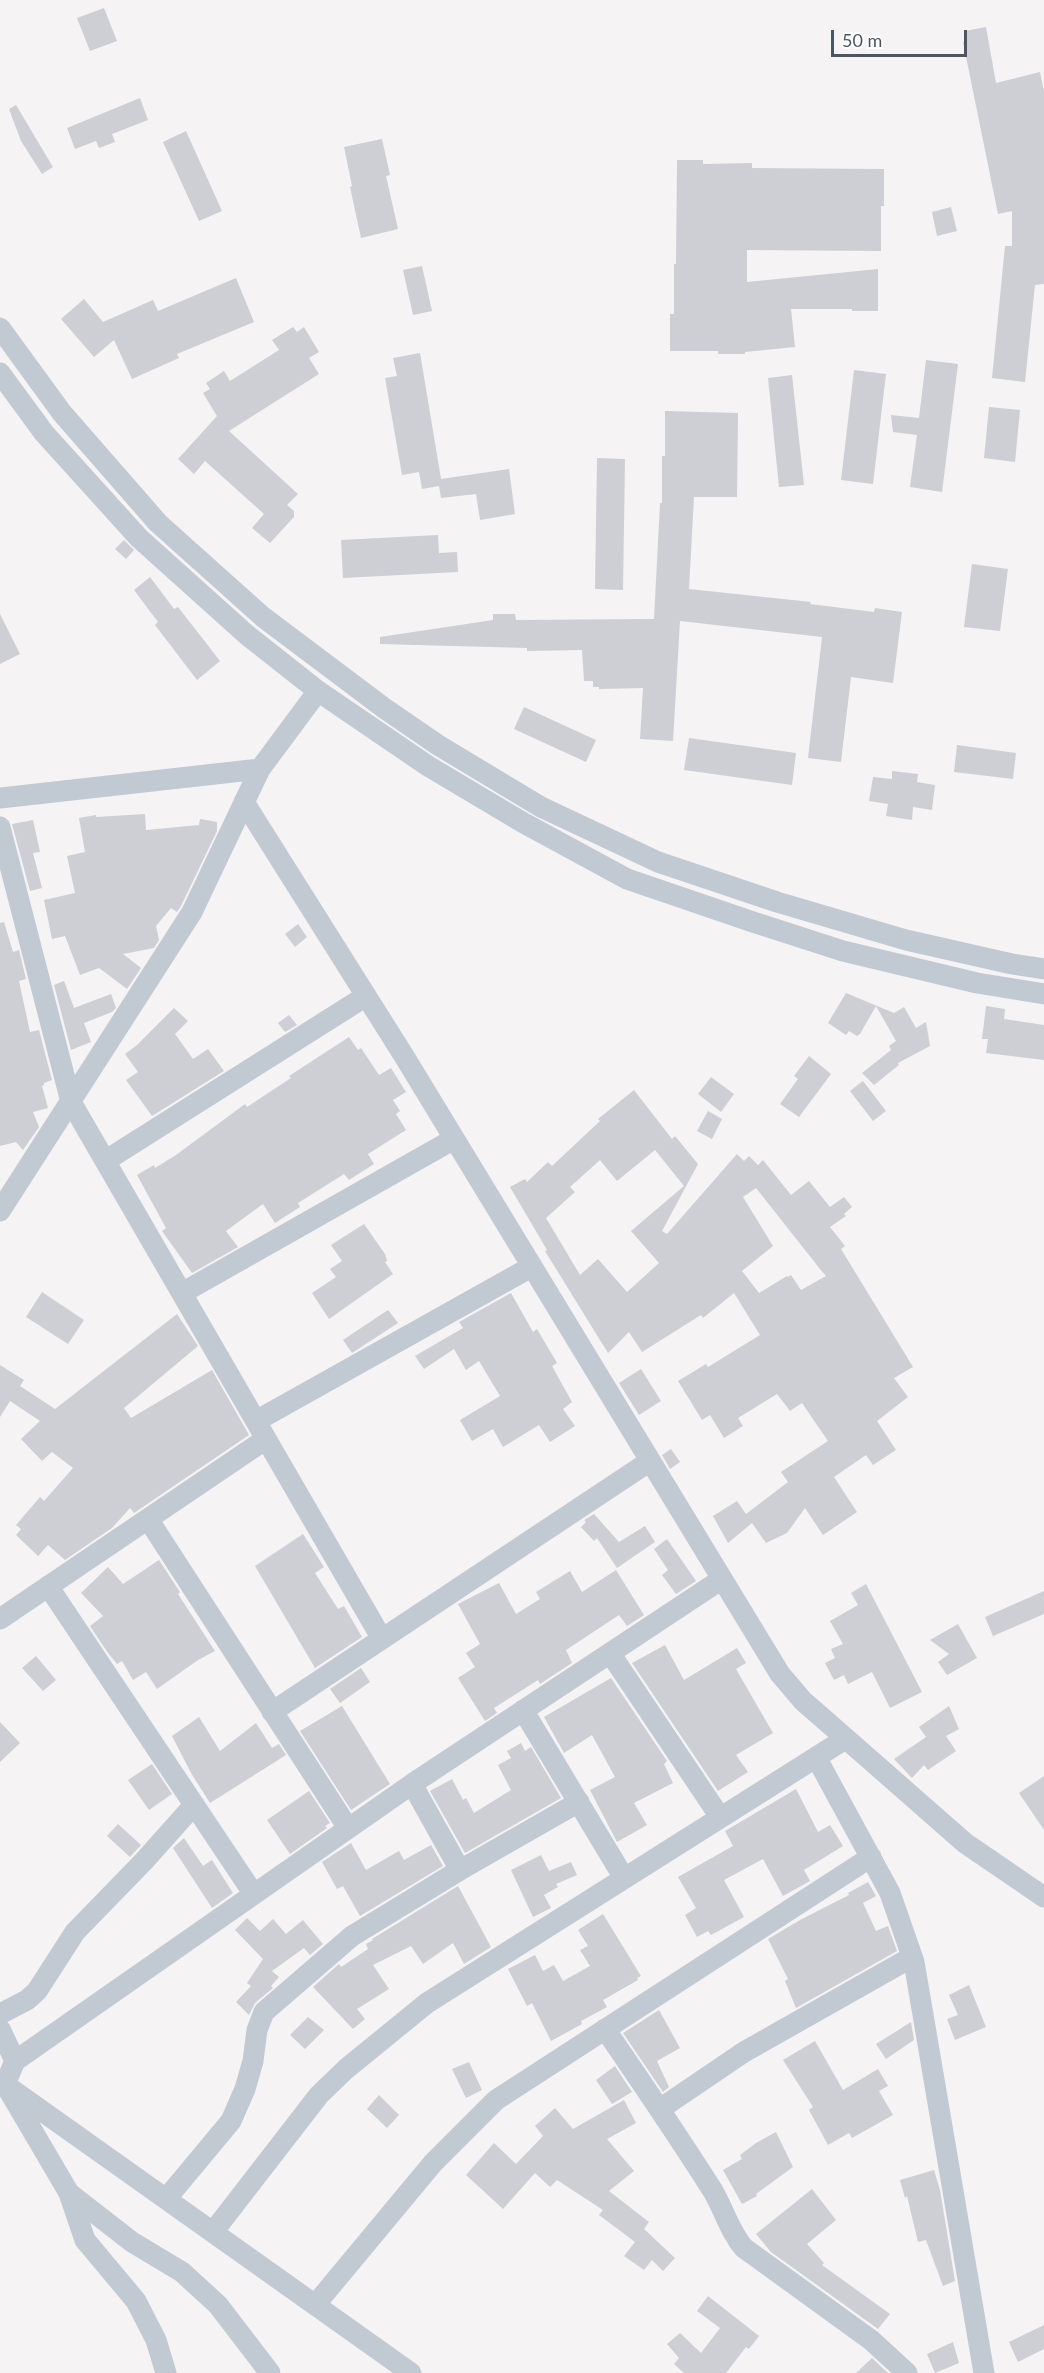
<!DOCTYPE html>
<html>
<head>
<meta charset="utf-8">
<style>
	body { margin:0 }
	#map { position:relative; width:1044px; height:2373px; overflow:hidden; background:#f5f3f3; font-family:Lato,sans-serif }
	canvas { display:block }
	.scale { position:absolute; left:831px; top:30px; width:136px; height:27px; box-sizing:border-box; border:3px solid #4a5661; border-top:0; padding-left:8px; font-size:18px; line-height:21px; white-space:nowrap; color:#4a5661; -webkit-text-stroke:4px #fff; paint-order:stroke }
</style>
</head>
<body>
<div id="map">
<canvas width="1044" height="2373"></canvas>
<div class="scale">50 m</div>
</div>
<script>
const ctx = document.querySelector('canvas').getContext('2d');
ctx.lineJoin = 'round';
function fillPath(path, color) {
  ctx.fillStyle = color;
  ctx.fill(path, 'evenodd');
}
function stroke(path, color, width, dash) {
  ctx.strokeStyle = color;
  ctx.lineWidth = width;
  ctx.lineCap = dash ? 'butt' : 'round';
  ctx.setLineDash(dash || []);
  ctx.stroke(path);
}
fillPath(new Path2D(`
	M104 8 117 41 90 51 77 18Z
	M986 27 996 83 1040 72 1044 92V284L1035 285 1025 382 992 378 1005 246H1012V211L998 214 963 42 967 41 965 31Z
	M140 98 148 120 112 134 115 142 99 148 96 141 75 149 67 128Z
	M16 105 53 167 42 174 21 141 9 109Z
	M186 131 222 211 199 221 163 142Z
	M382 139 390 175 386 176 398 229 361 238 350 187 352 186 344 147Z
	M677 160H703V164L752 163V168L884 169V206H881V251L747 250V282L878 269V311H852V309H791L795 347 745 352V354H718V351H670V314H674V264H676Z
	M951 207 957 231 937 236 932 212Z
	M422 266 432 311 413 315 403 270Z
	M236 278 254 322 177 354 179 358 132 379 114 340 94 357 61 319 84 299 103 322 153 300 158 311Z
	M293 327 297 332 304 327 319 352 309 358 319 374 229 431 298 494 287 505 294 511V517L270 543 252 528 264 514 205 461 194 474 178 459 217 416 203 393 210 389 206 383 224 371 230 381 279 350 272 340Z
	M420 353 441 479 509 469 515 514 480 520 476 494 441 498 439 486 422 489 419 472 402 475 385 378 397 376 393 358Z
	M926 360 958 364 942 492 910 487 917 435 893 432 891 415 919 418Z
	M854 370 886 374 873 484 841 480Z
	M792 375 804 485 779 487 768 378Z
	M989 407 1020 410 1015 462 984 458Z
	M665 411 738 413 737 497H694L689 589 811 602 810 604 874 612 875 608 902 612 893 683 851 677 841 762 808 758 822 637 680 621 673 741 640 739 643 688 599 689V687H593V681H584L582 650 527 651V648L380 644V637L493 620V614H515L516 620 654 619 660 503H662V456H665Z
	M597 458 625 459 623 590 595 589Z
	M438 535 439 553 457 552 458 572 343 578 341 540Z
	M124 540 134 550 126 559 115 549Z
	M972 564 1008 569 1000 631 964 627Z
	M150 577 174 609 178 607 220 661 197 680 155 625 158 622 134 590Z
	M0 614 20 654 0 664Z
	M524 707 596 740 586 762 514 729Z
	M689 738 796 753 792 785 684 770Z
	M957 745 1016 753 1013 779 954 772Z
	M892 771 918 774 917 782 935 785 932 810 913 807 912 820 886 816 888 804 869 801 873 777 892 779Z
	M145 814 146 830 199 825 200 819 217 822V831L181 906 177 912 171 908 156 926 159 940 154 948 123 954 141 968 127 989 99 968 80 975 65 936 52 939 44 900 75 893 67 856 85 852 79 818 96 815V817Z
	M33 820 40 852 33 853 42 888 30 891 12 824Z
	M4 922 13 952 19 950 26 979 19 981 30 1032 39 1030 52 1080 44 1083V1085L42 1086 48 1108 33 1112 39 1127 23 1150 16 1142 0 1146V923Z
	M298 924 307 937 295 947 285 934Z
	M64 981 74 1008 111 994 116 1008 112 1012 84 1023 91 1042 71 1050 54 985Z
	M846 993 894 1013 904 1007 916 1028 926 1022 930 1046 898 1063 899 1065 874 1085 862 1073 891 1050 889 1046 896 1041 876 1006 860 1034 857 1036 849 1031 846 1035 828 1023Z
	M986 1006 1005 1009 1004 1019 1044 1025V1060L986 1053 988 1039H982Z
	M174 1008 188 1021 175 1034 193 1059 208 1049 224 1071 152 1116 126 1080 138 1072 125 1054 137 1045Z
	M289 1015 297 1025 285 1032 278 1023Z
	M349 1037 358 1050 361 1048 379 1075 391 1068 406 1092 393 1100 400 1111 396 1114 406 1130 368 1154 374 1164 349 1180 344 1174 298 1203 300 1207 275 1223 263 1204 226 1231 238 1247 192 1273 162 1231 166 1228 137 1175 154 1165 155 1168 176 1155 245 1104 247 1107 291 1078 289 1076Z
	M809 1056 831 1074 799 1117 780 1104 798 1079 794 1076Z
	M711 1077 734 1094 721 1112 698 1094Z
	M863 1081 886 1111 873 1121 850 1091Z
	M634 1090 672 1139 675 1136 698 1164 662 1231 667 1234 737 1154 744 1161 749 1156 758 1165 763 1160 791 1195 809 1181 830 1207 844 1197 852 1207 844 1214 846 1216 830 1227 845 1246 841 1249 913 1367 894 1378 908 1397 877 1421 896 1450 873 1465 866 1455 834 1477 857 1512 823 1535 805 1508 787 1533 766 1543 752 1523 728 1543 713 1516 737 1501 746 1514 788 1482 781 1472 828 1441 802 1403 790 1411 777 1394 738 1418 743 1426 724 1438 710 1415 702 1420 678 1381 706 1364 708 1367 760 1335 734 1293 703 1318 701 1315 642 1352 629 1332 608 1353 545 1251 547 1250 510 1187 525 1179 527 1182 548 1162 552 1166 600 1121 598 1119ZM655 1150 684 1186 631 1231 659 1263 627 1292 598 1259 580 1275 546 1218 575 1192 570 1187 600 1160 617 1181ZM756 1188 820 1269 826 1276 801 1290 791 1275 788 1277 787 1276 759 1293 742 1271 773 1246 743 1197Z
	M708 1111 722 1119 712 1139 697 1131Z
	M364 1224 385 1254 387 1261 385 1262 393 1274 329 1319 312 1293 336 1277 330 1269 342 1261 331 1245Z
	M42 1292 84 1320 68 1344 26 1317Z
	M511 1293 533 1332 537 1329 557 1363 552 1366 572 1402 563 1409 575 1426 550 1442 539 1425 503 1447 493 1429 472 1441 460 1420 500 1396 479 1361 466 1370 454 1349 424 1369 415 1356 463 1328 459 1322Z
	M388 1310 398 1323 352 1353 343 1340Z
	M177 1314 198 1346 124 1408 131 1418 212 1370 249 1435 134 1513 130 1508 112 1528 65 1560 48 1545 38 1556 16 1535 21 1529 16 1525 40 1497 44 1501 73 1468 52 1452 42 1461 21 1439 40 1421 10 1401 0 1417V1365L24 1380 20 1386 55 1409Z
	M641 1369 661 1401 639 1415 619 1383Z
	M671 1449 680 1462 670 1469 662 1455Z
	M594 1514 619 1542 645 1526 655 1542 617 1568 597 1538 594 1541 581 1527 586 1522 584 1520Z
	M303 1534 324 1567 315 1573 338 1609 344 1606 362 1637 315 1668 255 1566Z
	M667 1539 696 1581 676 1594 662 1575 668 1570 654 1549Z
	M159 1560 180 1592 178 1594 215 1651 198 1660 157 1689 146 1672 133 1680 122 1661 117 1664 108 1653 90 1626 103 1616 81 1593 108 1567 123 1584Z
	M616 1570 644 1615 627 1626 619 1615 566 1650 572 1663 540 1684 538 1680 494 1708 497 1713 485 1721 458 1678 475 1667 466 1653 480 1644 458 1604 499 1583 516 1614 540 1599 536 1592 570 1571 582 1592Z
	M866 1584 922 1692 890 1708 872 1672 848 1684 844 1675 834 1680 825 1663 835 1658 831 1649 843 1644 830 1621 858 1605 851 1593Z
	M1044 1591V1614L993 1636 985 1617Z
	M958 1624 977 1658 947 1675 938 1662 949 1654 930 1640Z
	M665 1645 684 1680 737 1648 746 1663 736 1669 773 1733 736 1755 748 1772 718 1791 632 1663Z
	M36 1656 56 1680 43 1691 22 1668Z
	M361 1668 370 1682 340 1703 330 1689Z
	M611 1678 667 1761 664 1764 673 1783 634 1803 647 1825 617 1842 590 1790 615 1777 592 1735 564 1753 544 1717Z
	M342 1706 390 1784 351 1810 300 1731Z
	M949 1706 959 1729 946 1736 956 1751 928 1770 924 1765 912 1778 894 1759 926 1737 919 1727Z
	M199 1717 220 1751 256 1723 272 1748 279 1744 286 1755 210 1803 191 1773 172 1736Z
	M0 1722 20 1743 0 1762Z
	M521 1743 525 1751 531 1747 561 1798 465 1853 430 1791 452 1779 463 1800 466 1798 474 1813 511 1790 498 1765 511 1758 507 1751Z
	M152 1764 172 1794 149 1810 128 1780Z
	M1044 1776V1830L1019 1793Z
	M796 1789 818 1832 830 1825 843 1846 804 1870 810 1881 783 1896 763 1859 724 1880 744 1917 711 1935 708 1931 697 1937 685 1915 696 1908 678 1877 733 1846 725 1831Z
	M309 1791 330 1823 325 1826 327 1828 290 1854 267 1820Z
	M118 1824 141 1845 130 1857 107 1836Z
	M184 1838 203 1866 212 1860 233 1893 212 1908 173 1848Z
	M351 1843 366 1870 399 1851 404 1860 431 1845 443 1866 360 1916 343 1886 337 1889 322 1862Z
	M541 1855 549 1871 571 1862 577 1875 556 1884 558 1887 544 1895 551 1908 533 1917 511 1870Z
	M868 1882 876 1896 863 1903 876 1931 888 1926 897 1951 796 2008 785 1981 788 1979 768 1939 800 1920 849 1895 848 1893Z
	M458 1886 491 1947 464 1964 453 1943 423 1964 411 1946 373 1965 389 1989 357 2009 365 2019 353 2029 313 1987 339 1964 341 1967 368 1949 366 1944 373 1940 372 1939Z
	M603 1914 641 1976 637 1978 638 1980 603 2000 607 2007 581 2021 582 2024 551 2041 532 2003 527 2006 508 1969 535 1955 543 1971 554 1965 563 1981 590 1966 580 1950 588 1946 578 1930Z
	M247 1918 260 1931 273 1919 286 1934 303 1920 323 1944 310 1955 304 1948 272 1971 279 1977 271 1986 273 1988 255 2003 249 2015 236 2002 251 1986 247 1983 263 1959 235 1930Z
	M969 1985 986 2027 955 2040 947 2019 958 2015 949 1995Z
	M659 2010 680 2048 657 2061 669 2087 663 2092 623 2033Z
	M308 2017 324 2030 305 2049 290 2035Z
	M911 2022 914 2040 886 2059 876 2044Z
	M815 2041 843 2090 878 2069 888 2086 879 2091 893 2115 852 2138 849 2133 828 2145 809 2110 813 2107 783 2060Z
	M469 2062 482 2090 466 2098 452 2069Z
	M615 2066 632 2092 612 2104 596 2080Z
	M379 2095 399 2115 387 2128 367 2109Z
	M624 2100 636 2123 607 2139 634 2171 609 2191 649 2222 644 2229 675 2258 663 2271 652 2260 644 2270 624 2256 635 2242 599 2215 603 2210 557 2180 550 2187 535 2173 503 2209 466 2175 494 2143 516 2164 543 2136 535 2126 555 2108 573 2129Z
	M776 2132 793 2167 756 2194 757 2196 742 2204 723 2170 742 2159 740 2155 756 2143Z
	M934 2170 940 2190 955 2281 943 2286 926 2240 918 2242 907 2196 905 2198 900 2180Z
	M812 2189 836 2220 807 2244 824 2263 822 2265 890 2314 878 2329 771 2252 756 2234Z
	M708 2296 759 2336 749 2349 746 2347 726 2373H684L674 2364 679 2358 667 2344 680 2333 701 2353 720 2328 697 2311Z
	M1044 2325V2349L1018 2362 1009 2342Z
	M953 2342 959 2363 935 2373 927 2354Z
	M872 2358 888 2373H856Z`), '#cdcfd5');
stroke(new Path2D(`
	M0 328 62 413 158 523 263 617 384 708 438 745 541 807 658 862 777 902 906 940 1012 964 1044 969
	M0 373 44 433 139 538 247 635 318 691 428 766 522 822 627 879 753 922 843 951 977 983 1044 994
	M0 798 260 769
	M244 802 404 1056 780 1674 803 1701 826 1721 965 1843 1044 1897
	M0 827 71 1102 382 1639
	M105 1161 366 996
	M0 1211 192 912 260 769 318 691
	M182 1293 454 1139
	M256 1421 531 1267
	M148 1519 348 1828
	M48 1586 253 1893
	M0 1619 266 1439
	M610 1653 720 1817
	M523 1710 624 1878
	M272 1712 650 1461
	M816 1757 890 1893 914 1962 984 2373
	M412 1784 460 1870
	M0 2014 27 2000 37 1991 75 1932 144 1861 194 1805
	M0 2029 15 2061 5 2084 69 2193 85 2240 136 2301 156 2340 166 2373
	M605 2029C642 2083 678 2136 713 2191 724 2210 730 2232 744 2248L871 2340 907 2373
	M15 2061 412 1784 722 1579
	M0 2081 411 2373
	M660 2109 744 2052 912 1957
	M69 2193 132 2242 182 2272 218 2305 270 2373
	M166 2199 231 2121 245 2089 253 2061 257 2030 264 2012 352 1936 460 1870 579 1802
	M213 2232 319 2095 346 2069 427 2003 845 1739
	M315 2305 433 2163 496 2100 871 1857`), '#c1cad2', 21);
</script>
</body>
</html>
